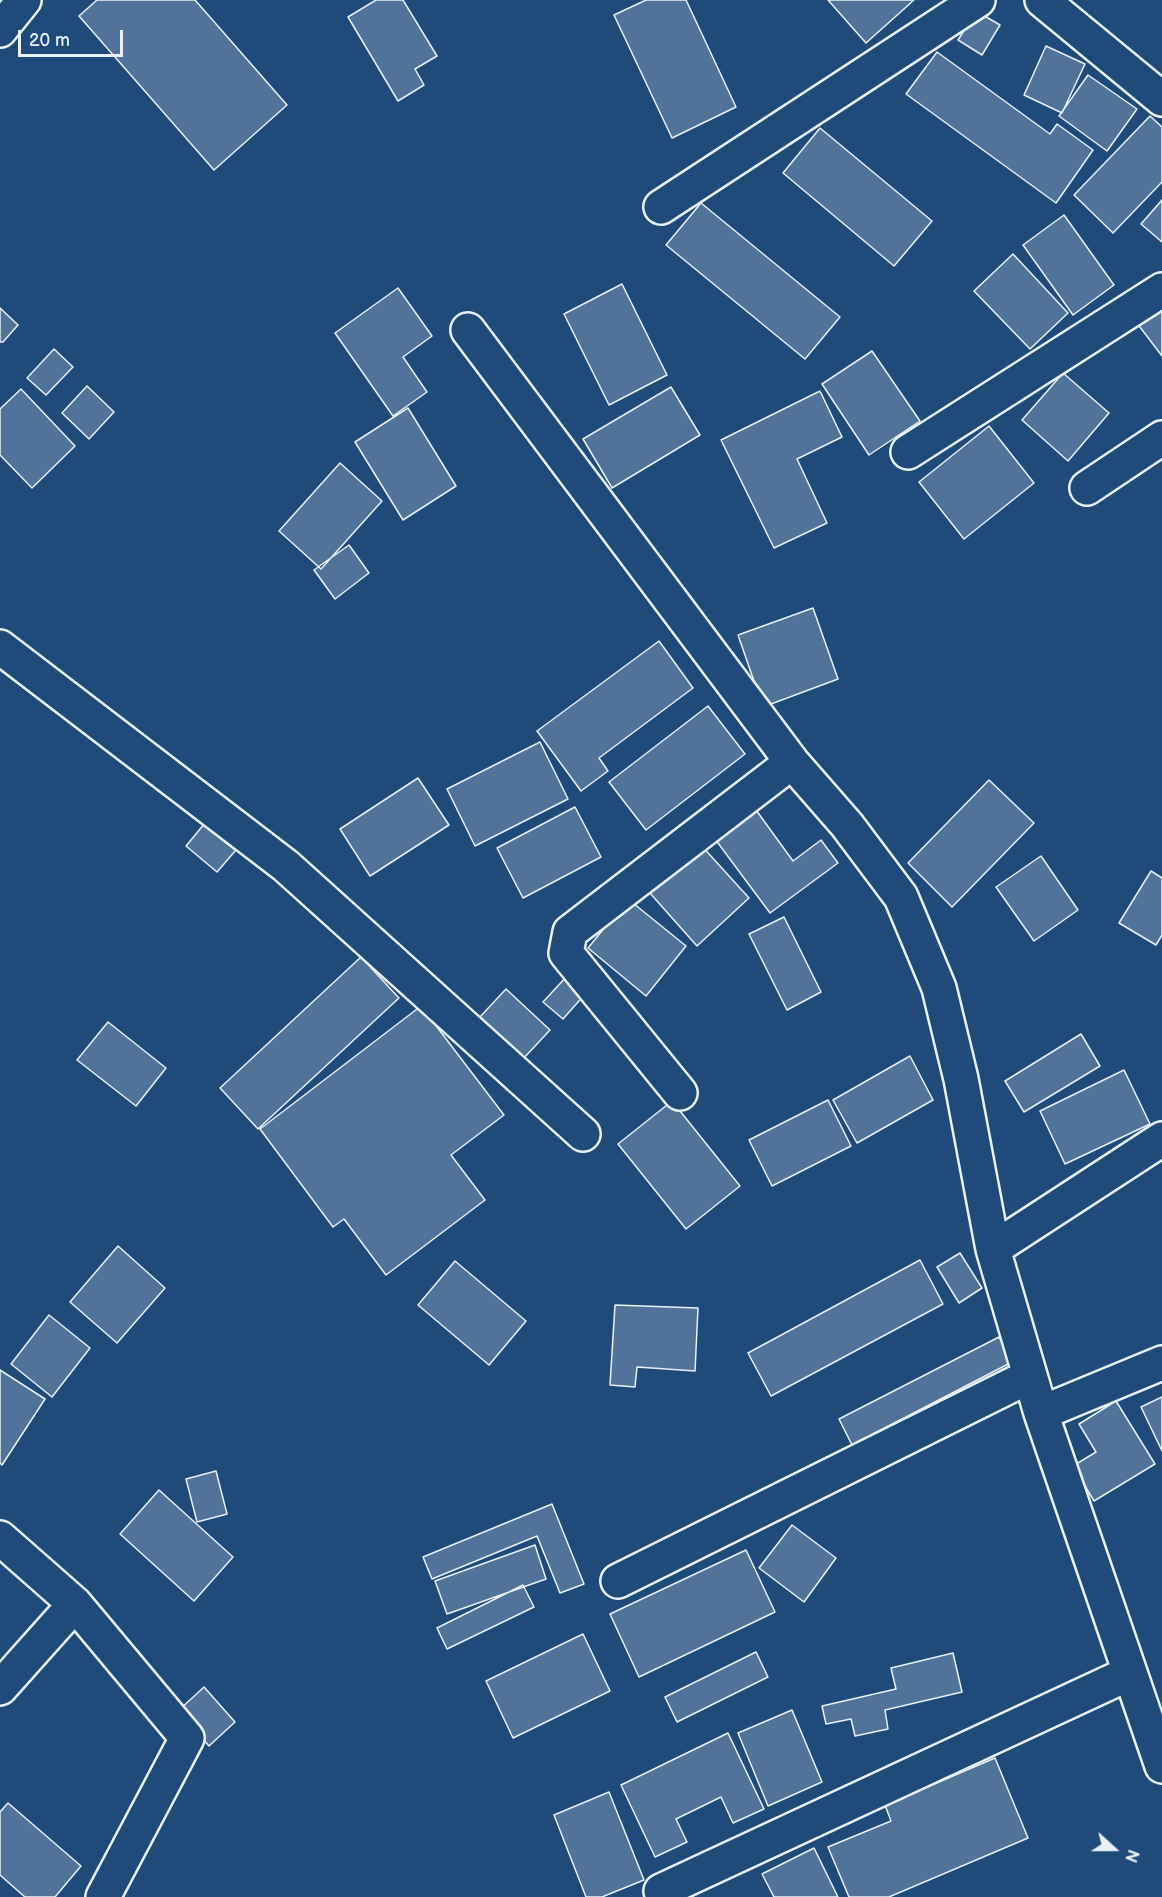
<!DOCTYPE html>
<html>
<head>
<meta charset="utf-8">
<style>
	body { margin:0 }
	#map { position:relative; width:1162px; height:1897px; overflow:hidden; background:#1f4a7a; font-family:"Balsamiq Sans",sans-serif }
	canvas { display:block }
	.north { position:absolute; left:1084px; top:1819px; width:60px; height:60px; -webkit-text-stroke:4px #1f4a7a; paint-order:stroke; rotate:111deg; font-size:16px; font-weight:700; line-height:24px; text-align:center; color:#e8f1f8 }
	.north::after { content:''; display:block; margin:auto; width:21px; height:27px; background:#e8f1f8; clip-path:polygon(50% 0,100% 100%,50% 72%,0 100%) }
	.scale { position:absolute; left:18px; top:30px; width:105px; height:27px; box-sizing:border-box; border:3px solid #e8f1f8; border-top:0; padding-left:8px; font-size:18px; line-height:21px; white-space:nowrap; color:#e8f1f8; -webkit-text-stroke:4px #1f4a7a; paint-order:stroke }
</style>
</head>
<body>
<div id="map">
<canvas width="1162" height="1897"></canvas>
<div class="north">N</div>
<div class="scale">20 m</div>
</div>
<script>
const ctx = document.querySelector('canvas').getContext('2d');
ctx.lineJoin = 'round';
function fillPath(path, color) {
  ctx.fillStyle = color;
  ctx.fill(path, 'evenodd');
}
function stroke(path, color, width, dash) {
  ctx.strokeStyle = color;
  ctx.lineWidth = width;
  ctx.lineCap = dash ? 'butt' : 'round';
  ctx.setLineDash(dash || []);
  ctx.stroke(path);
}
const building = new Path2D(`
	M97 0H195L287 105 214 170 79 16Z
	M376 0H403L437 56 415 69 424 85 398 101 348 17Z
	M646 0H686L736 107 672 138 614 15Z
	M828 0H914L866 43Z
	M976 11 1000 25 982 55 958 40Z
	M1046 46 1085 64 1062 113 1024 95Z
	M937 52 1050 134 1057 124 1093 150 1056 203 906 94Z
	M1088 75 1137 109 1107 151 1059 116Z
	M1150 116 1162 127V182L1113 233 1074 195Z
	M820 128 932 221 894 266 783 173Z
	M1162 200V242L1141 224Z
	M701 203 840 317 805 359 666 245Z
	M1064 215 1114 285 1073 315 1023 245Z
	M1013 254 1068 313 1030 349 974 291Z
	M622 284 667 375 609 405 564 314Z
	M398 288 432 336 403 357 427 392 393 416 335 333Z
	M1162 289V356L1130 314Z
	M0 308 18 325 3 342H0Z
	M54 349 73 367 46 395 27 378Z
	M872 351 920 421 869 455 822 384Z
	M1063 373 1109 413 1068 461 1022 420Z
	M87 386 114 412 89 439 62 413Z
	M671 387 700 435 612 488 583 439Z
	M21 389 75 446 32 488 0 455V409Z
	M820 391 842 437 797 459 827 523 774 548 721 440Z
	M408 408 456 486 403 520 355 442Z
	M989 426 1034 483 964 539 919 482Z
	M340 463 382 501 321 569 279 531Z
	M349 545 369 573 335 599 314 570Z
	M813 608 838 679 763 707 738 635Z
	M659 641 693 688 599 758 608 771 581 791 537 731Z
	M708 706 745 754 646 830 609 782Z
	M540 742 568 799 475 846 447 789Z
	M418 778 449 825 370 876 340 829Z
	M989 780 1034 823 952 907 908 863Z
	M575 807 601 857 523 898 497 848Z
	M756 810 793 861 821 840 838 863 770 913 715 839Z
	M205 823 236 850 217 872 186 846Z
	M700 844 749 898 697 946 649 892Z
	M1041 856 1078 910 1034 941 996 887Z
	M1151 871 1162 878V935L1156 945 1119 923Z
	M628 899 686 946 646 996 588 948Z
	M784 917 821 992 787 1010 749 934Z
	M361 957 399 998 258 1129 220 1088Z
	M567 976 586 993 563 1019 543 1002Z
	M506 989 550 1030 523 1059 479 1018Z
	M421 1006 504 1115 451 1155 485 1200 386 1275 344 1219 333 1227 260 1129Z
	M108 1022 166 1068 136 1106 77 1060Z
	M1081 1034 1100 1066 1024 1112 1005 1081Z
	M910 1056 933 1100 857 1143 833 1100Z
	M1124 1070 1150 1124 1065 1164 1040 1111Z
	M828 1100 851 1146 772 1186 749 1140Z
	M672 1101 740 1186 686 1229 618 1144Z
	M118 1246 165 1288 117 1343 70 1302Z
	M960 1253 982 1288 959 1303 937 1267Z
	M920 1260 943 1304 771 1396 748 1353Z
	M455 1261 526 1321 489 1365 418 1305Z
	M615 1305 698 1308 695 1371 637 1367 635 1387 610 1385Z
	M49 1315 90 1348 52 1397 11 1364Z
	M999 1337 1012 1362 852 1445 839 1419Z
	M0 1370 45 1399 2 1465 0 1463Z
	M1162 1397V1451L1141 1407Z
	M1116 1401 1155 1464 1094 1501 1073 1466 1096 1452 1079 1424Z
	M216 1471 227 1514 197 1522 186 1479Z
	M159 1490 233 1557 194 1601 120 1534Z
	M552 1504 584 1584 560 1593 537 1536 432 1579 423 1557Z
	M792 1525 836 1558 804 1602 759 1568Z
	M535 1545 546 1579 447 1614 435 1581Z
	M746 1550 775 1612 639 1677 610 1614Z
	M523 1585 534 1607 447 1649 437 1628Z
	M583 1634 610 1691 513 1738 486 1681Z
	M756 1652 768 1677 677 1722 665 1697Z
	M953 1653 962 1692 885 1710 888 1729 855 1736 851 1719 826 1724 822 1706 896 1689 891 1668Z
	M204 1687 235 1722 209 1746 178 1711Z
	M792 1710 822 1782 768 1806 738 1733Z
	M728 1733 764 1809 733 1823 721 1797 676 1819 687 1842 655 1857 621 1785Z
	M995 1758 1028 1838 889 1897H849L828 1847 891 1821 885 1805Z
	M609 1792 644 1880 602 1897H586L554 1815Z
	M8 1803 81 1866 55 1897H25L0 1875V1812Z
	M814 1848 838 1897H774L762 1874Z`);
fillPath(building, '#517399');
stroke(building, '#e8f1f8', 1.5);
const minor = new Path2D(`
	M1042 0 1162 99
	M0 30 24 0
	M661 207 978 0
	M468 330 792 762 847 825 901 897 939 988 961 1079 993 1249 1041 1413 1162 1766
	M908 452 1162 290
	M1087 488 1162 438
	M0 647 286 866 583 1134
	M680 1093 566 953 570 932 792 762
	M993 1249 1162 1139
	M1041 1413 1162 1363
	M0 1538 75 1604 187 1738 103 1897
	M618 1581 1030 1376
	M0 1688 75 1604
	M661 1891 1130 1673`);
stroke(minor, '#e8f1f8', 38);
stroke(minor, '#1f4a7a', 33);
</script>
</body>
</html>
